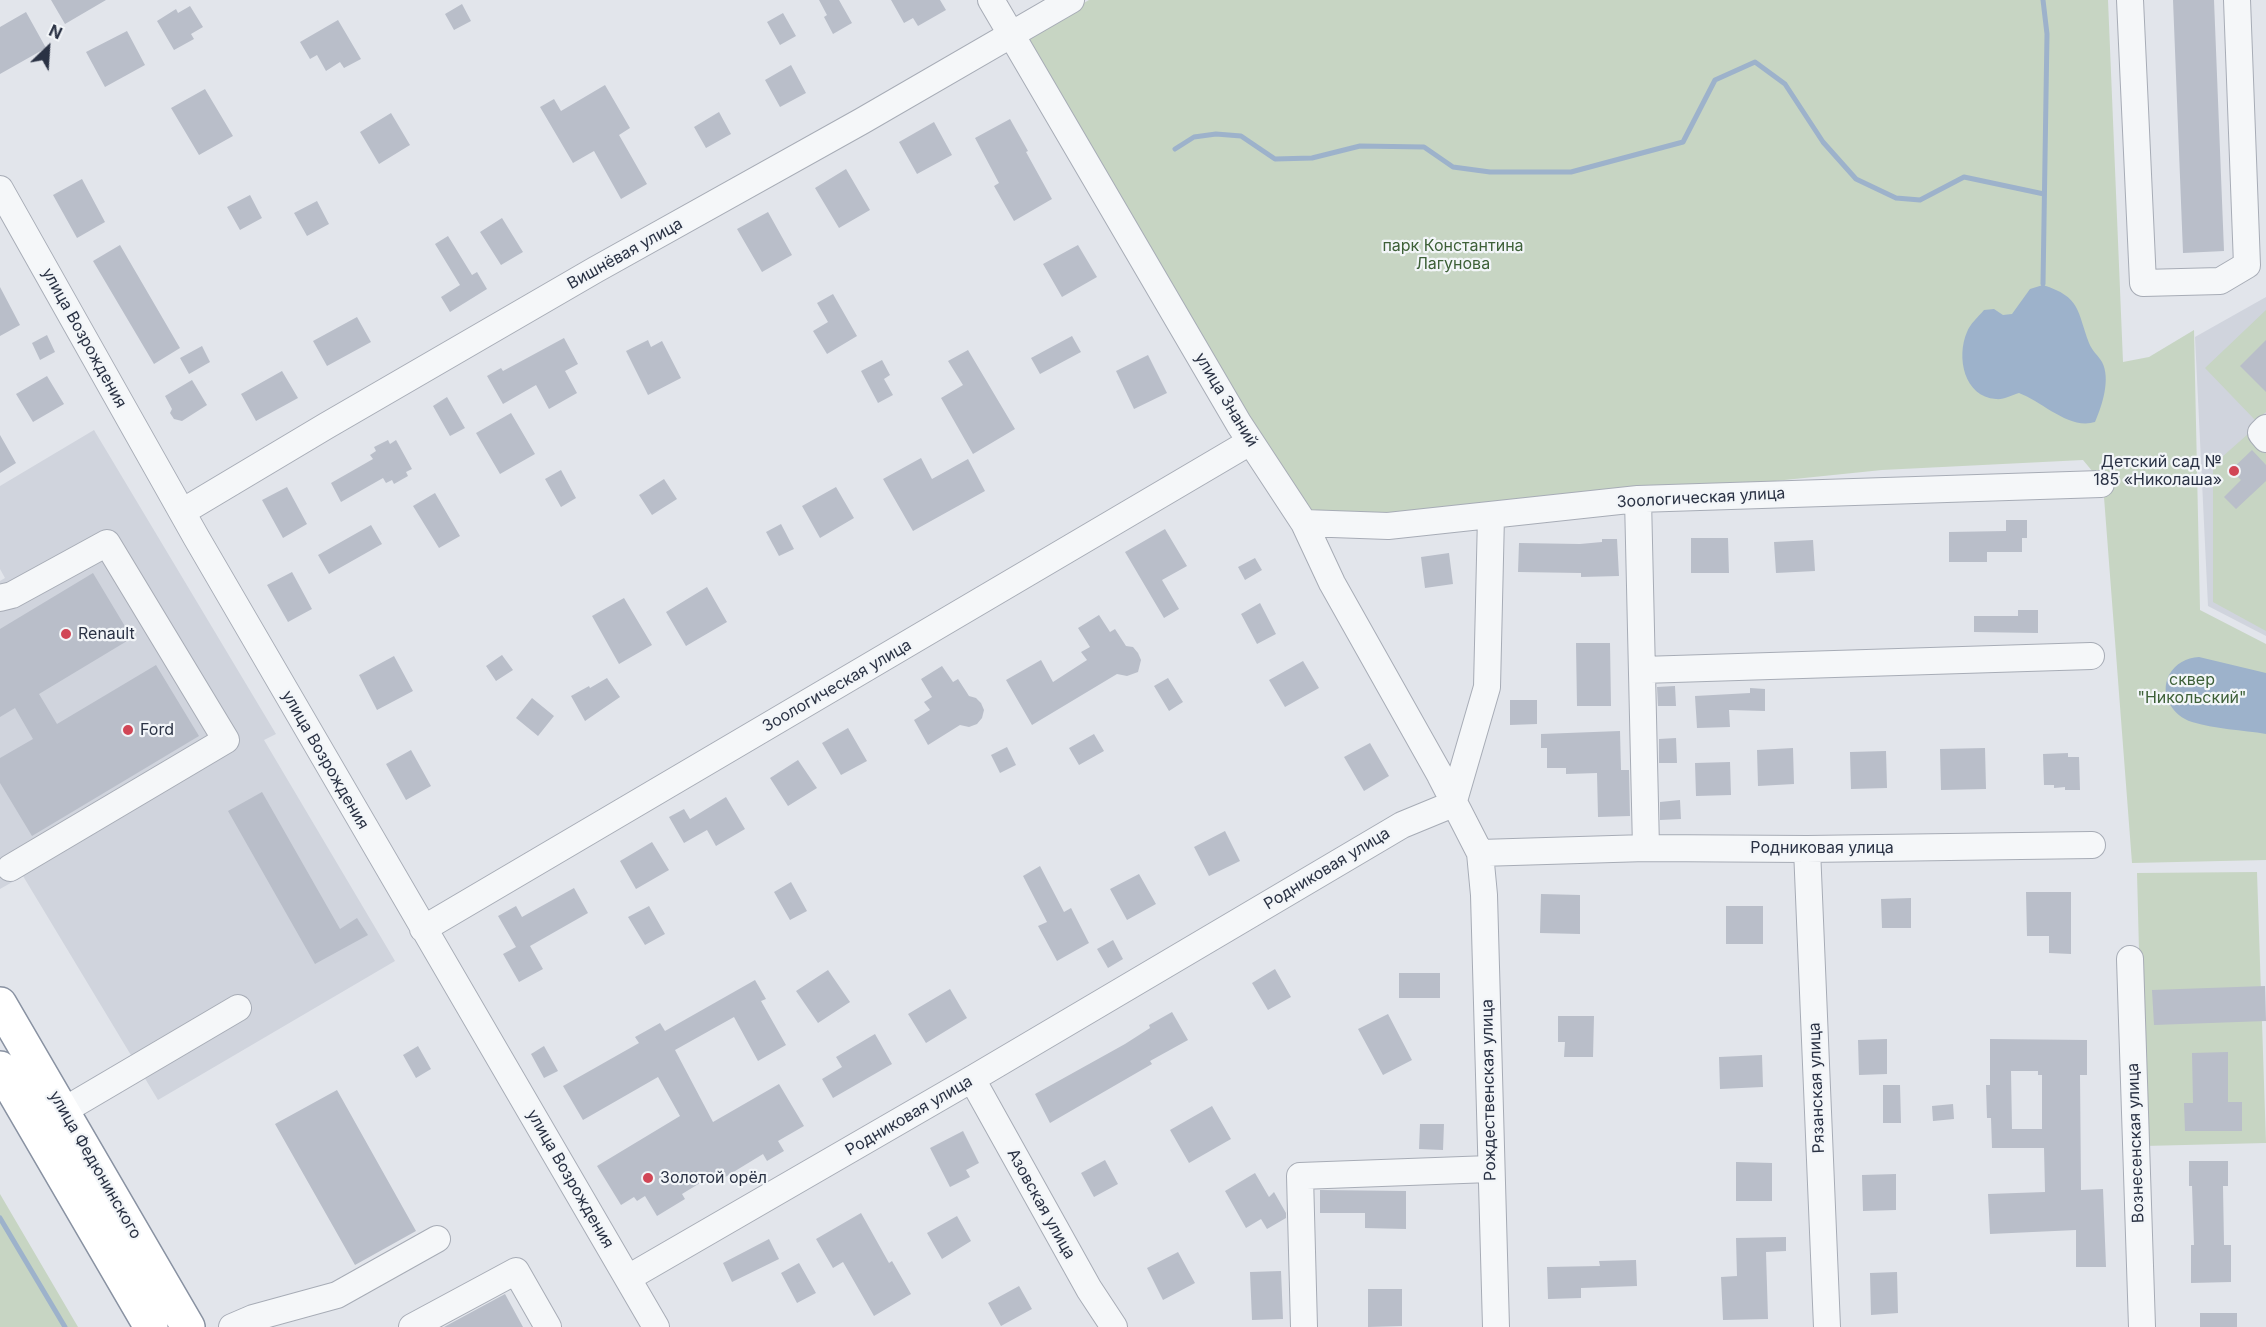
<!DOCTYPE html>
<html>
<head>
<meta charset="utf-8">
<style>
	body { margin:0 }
	#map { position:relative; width:2266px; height:1327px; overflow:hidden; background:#e2e5eb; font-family:Inter,sans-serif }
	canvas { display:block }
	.north { position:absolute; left:18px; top:18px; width:60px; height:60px; -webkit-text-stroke:4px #f2f5f8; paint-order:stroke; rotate:25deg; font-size:16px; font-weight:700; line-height:24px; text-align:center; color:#2a3244 }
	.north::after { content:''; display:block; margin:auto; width:21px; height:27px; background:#2a3244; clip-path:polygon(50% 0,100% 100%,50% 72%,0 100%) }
</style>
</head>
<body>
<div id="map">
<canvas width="2266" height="1327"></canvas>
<div class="north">N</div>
</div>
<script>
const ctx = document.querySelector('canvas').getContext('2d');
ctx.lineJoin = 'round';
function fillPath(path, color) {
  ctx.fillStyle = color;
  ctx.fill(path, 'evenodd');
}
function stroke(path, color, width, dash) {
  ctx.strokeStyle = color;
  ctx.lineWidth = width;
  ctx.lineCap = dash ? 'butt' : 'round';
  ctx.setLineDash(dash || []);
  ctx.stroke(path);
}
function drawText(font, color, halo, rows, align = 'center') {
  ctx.font = font + ' Inter,sans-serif';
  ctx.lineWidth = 4.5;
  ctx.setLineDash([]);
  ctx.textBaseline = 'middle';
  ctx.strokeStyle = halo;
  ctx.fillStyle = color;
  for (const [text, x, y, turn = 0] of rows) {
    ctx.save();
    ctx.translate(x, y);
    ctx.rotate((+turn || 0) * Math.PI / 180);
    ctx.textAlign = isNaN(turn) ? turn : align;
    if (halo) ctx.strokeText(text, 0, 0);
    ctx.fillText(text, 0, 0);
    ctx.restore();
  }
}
fillPath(new Path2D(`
	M2266 297V636L2208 606 2195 337Z
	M94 430 276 734 264 740 395 961 158 1100 23 876 0 889V581L5 578 0 569V486Z`), '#d0d4dd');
fillPath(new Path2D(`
	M1089 0H2108L2123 362 2149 357 2194 330 2200 610 2266 644V860L2132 863 2103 484 2083 460 1882 470 1609 498 1366 520 1307 516 1027 36Z
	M2266 310V412L2256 421 2205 368Z
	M2248 434 2266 453V631L2213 602V465Z
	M2257 872 2266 1143 2144 1146 2137 873Z
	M0 1194 78 1327H0Z`), '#c7d5c3');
fillPath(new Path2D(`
	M2043 285C2081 297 2077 311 2089 343 2092 351 2098 355 2102 362 2111 379 2102 406 2095 422 2069 430 2043 402 2019 393 2012 395 2003 400 1996 399 1964 397 1956 357 1967 332 1970 324 1978 317 1984 310L1994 309 2003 315 2012 314 2030 289Z
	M2199 657 2266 673V734C2243 730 2214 729 2192 722 2173 716 2159 695 2169 675 2176 663 2186 658 2199 657Z`), '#9db2cb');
stroke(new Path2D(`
	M2043 0 2047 34 2043 284
	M1175 149 1194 137 1216 134 1241 136 1275 159 1312 158 1360 146 1424 147 1453 167 1490 172H1571L1683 142 1715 80 1755 62 1785 84 1823 142 1856 179 1896 198 1920 200 1964 177 2044 194
	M0 1218 65 1327`), '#9db2cb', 5);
fillPath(new Path2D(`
	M51 0H106L65 24Z
	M819 0H839L852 23 833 34 824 17 827 15Z
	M891 0H940L946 10 918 26 913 18 904 23Z
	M2173 0H2214L2224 251 2183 253Z
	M462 4 471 21 454 30 445 14Z
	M190 6 203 27 191 34 194 39 174 50 157 21 176 9 178 13Z
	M26 12 46 48 0 74V27Z
	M783 13 796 36 780 45 767 22Z
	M338 20 361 59 344 68 340 62 326 71 317 55 310 59 300 42Z
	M127 31 145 65 105 87 86 52Z
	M791 65 806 93 780 107 765 80Z
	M605 85 630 128 619 135 647 184 621 199 594 151 573 163 540 107 554 99 561 111Z
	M205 89 233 136 199 155 171 108Z
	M719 112 731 134 706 148 694 127Z
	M391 113 410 145 379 164 360 132Z
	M1010 119 1028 151 1026 152 1052 199 1014 221 994 186 999 183 975 138Z
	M934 122 952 155 917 174 899 142Z
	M846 169 870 210 839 228 815 188Z
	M82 179 105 222 77 238 53 195Z
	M250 195 262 218 240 230 227 207Z
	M317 201 329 224 307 236 294 213Z
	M768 212 792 255 762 272 737 229Z
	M502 218 523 252 501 265 480 232Z
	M448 236 472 275 477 272 487 289 450 312 441 297 460 285 435 244Z
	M120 245 180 348 154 364 93 261Z
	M1078 245 1097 277 1062 297 1043 264Z
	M0 287 20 325 0 336Z
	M833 294 857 336 827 354 813 331 828 322 817 303Z
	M357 317 371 342 327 366 313 341Z
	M47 335 55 352 40 360 32 343Z
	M1072 336 1081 352 1040 374 1031 358Z
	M564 338 578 364 565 371 577 393 549 409 536 385 503 404 487 376 501 368 503 371Z
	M648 340 651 347 662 341 681 378 648 395 626 351Z
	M2266 340V392L2240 366Z
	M202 346 210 362 189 374 180 358Z
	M968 350 1015 429 973 454 941 398 963 385 948 361Z
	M1148 355 1167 393 1134 409 1116 371Z
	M882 360 890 375 884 379 893 395 878 403 861 371Z
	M282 371 298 398 256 421 241 394Z
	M47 376 64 404 33 422 16 394Z
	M192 380 207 405 182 421 174 419 170 413 172 409 165 396Z
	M447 397 465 428 450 436 433 406Z
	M511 413 535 454 500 474 476 433Z
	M0 435 16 463 0 473Z
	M388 440 390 444 396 440 412 469 406 472 408 476 394 484 392 480 386 483 383 478 341 502 331 483 373 459 370 455 376 451 374 447Z
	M2252 450 2266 465V481L2236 509 2224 497 2241 480 2231 470Z
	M921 458 932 479 968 459 985 491 913 531 883 479Z
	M561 470 576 498 561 507 545 479Z
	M664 479 677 499 652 515 639 495Z
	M287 487 307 524 283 538 262 500Z
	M836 487 854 518 820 538 802 506Z
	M435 493 460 536 439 548 413 506Z
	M2006 520H2027V538H2022V552H1987V562H1949V532L2006 531Z
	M781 524 794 549 779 556 766 532Z
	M371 525 382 544 329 574 318 555Z
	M1165 529 1187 566 1162 580 1179 609 1164 618 1125 552Z
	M1691 538H1728L1729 573H1691Z
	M1602 539H1617L1619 576 1581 577V573L1518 572 1519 543 1580 544 1602 542Z
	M1813 540 1815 571 1776 573 1774 542Z
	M1449 553 1453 584 1425 588 1421 557Z
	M1255 558 1262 570 1245 580 1238 567Z
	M292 572 312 609 288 622 267 585Z
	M93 573 132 638 39 694 57 724 156 665 199 736 32 836 0 783V758L33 739 15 708 0 717V629Z
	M707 587 727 622 686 646 666 612Z
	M624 598 652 645 619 664 592 616Z
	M1260 603 1276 634 1257 644 1241 614Z
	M2018 610H2038V633L1974 632V616H2018Z
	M1099 615 1110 632 1115 629 1126 646 1133 647 1138 653 1141 660 1138 672 1127 676 1117 674 1032 725 1006 680 1041 660 1053 682 1087 660 1081 652 1090 647 1078 628Z
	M1576 643H1610L1611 706H1577Z
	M502 655 513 670 496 681 486 666Z
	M394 656 413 691 377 710 359 675Z
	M1303 661 1319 688 1285 707 1269 680Z
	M942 666 953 682 958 679 969 696 976 698 981 703 984 710 982 718 977 724 969 727 960 725 928 745 914 720 930 710 924 702 932 697 921 679Z
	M607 678 620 697 585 721 571 696 589 686 590 688Z
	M1168 678 1183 702 1169 711 1154 686Z
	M1675 686 1676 706H1658L1657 687Z
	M1750 688 1765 689V711L1729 710 1730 727 1697 728 1695 696 1750 693Z
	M532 698 554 716 538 736 516 718Z
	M1510 700H1537V724L1510 725Z
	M848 728 867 761 841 775 822 743Z
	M1620 731 1621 770H1629L1630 816 1598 817 1597 773 1566 774V768H1547V748H1541V734Z
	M1094 734 1104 751 1079 765 1069 748Z
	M1676 738 1677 763H1659V739Z
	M1370 743 1389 776 1364 791 1344 757Z
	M1007 747 1016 765 1000 773 991 755Z
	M1793 748 1794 784 1758 786 1757 750Z
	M1985 748 1986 789 1941 790 1940 749Z
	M411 750 431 786 406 800 386 764Z
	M1886 751 1887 788 1851 789 1850 752Z
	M2068 753V757H2079L2080 790H2065V787L2054 788V785H2044L2043 754Z
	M798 760 817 788 788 806 770 778Z
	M1730 762 1731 795 1696 796 1695 763Z
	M262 792 340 929 357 918 368 935 315 964 228 811Z
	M726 797 745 829 716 846 707 830 684 843 669 817 684 809 690 819Z
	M1680 800 1681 819 1660 820V802Z
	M1225 831 1240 861 1209 876 1194 847Z
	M652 842 669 870 636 889 620 861Z
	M1040 866 1064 912 1071 908 1089 943 1057 961 1038 926 1047 922 1023 876Z
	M1139 874 1156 904 1127 920 1110 889Z
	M791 882 807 911 790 920 774 892Z
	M574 888 588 913 530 946 543 969 519 982 503 954 516 947 498 916 516 906 522 917Z
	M2026 892H2071V954L2049 953V936H2027Z
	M1541 894 1580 895V934L1540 933Z
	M1911 898V928H1882L1881 899Z
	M649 906 665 934 645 945 628 917Z
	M1726 906H1763V944H1726Z
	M1113 940 1123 959 1108 968 1097 949Z
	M1275 969 1291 997 1268 1010 1252 983Z
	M828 970 850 1002 818 1023 796 991Z
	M1399 973H1440V998H1399Z
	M755 980 766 999 761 1001 786 1045 758 1061 734 1017 675 1050 713 1122 779 1084 804 1126 778 1141 784 1151 767 1161 763 1154 722 1179 718 1172 682 1194 685 1199 657 1216 645 1196 637 1201 634 1197 621 1205 597 1166 680 1116 658 1077 583 1120 563 1086 639 1043 635 1037 660 1023 665 1031Z
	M2265 986 2266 1021 2154 1025 2152 990Z
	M950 989 967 1018 926 1043 908 1014Z
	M1172 1012 1188 1040 1150 1061 1152 1064 1050 1123 1035 1094 1125 1044 1150 1028 1149 1025Z
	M1388 1014 1412 1060 1383 1075 1358 1029Z
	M1558 1016H1594L1593 1057H1564L1565 1042H1558Z
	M875 1034 892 1064 833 1098 822 1079 842 1067 836 1057Z
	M1887 1039V1074L1859 1075 1858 1040Z
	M1990 1039 2087 1040V1075H2080L2081 1190 2103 1189 2106 1267H2076V1230L1990 1234 1988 1194 2045 1192 2044 1148H1992L1991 1118H1987L1986 1085H1990ZM2011 1071H2038V1075H2042V1129H2012Z
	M418 1046 431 1069 416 1078 403 1055Z
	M544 1046 558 1071 544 1078 531 1054Z
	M2228 1052V1102H2242V1131H2185L2184 1103H2193L2192 1053Z
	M1762 1055 1763 1087 1720 1089 1719 1057Z
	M1883 1085H1900L1901 1123H1883Z
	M337 1090 416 1231 355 1265 275 1124Z
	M1953 1104 1954 1119 1933 1121 1932 1106Z
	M1212 1106 1231 1139 1189 1163 1170 1130Z
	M1420 1124H1444L1443 1150 1419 1149Z
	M963 1131 979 1163 966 1170 970 1177 950 1187 930 1148Z
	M1105 1160 1118 1184 1094 1197 1081 1173Z
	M2189 1161H2228V1186H2223L2224 1245H2231V1282L2191 1283V1245H2194L2192 1186H2189Z
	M1736 1162 1772 1163V1201H1736Z
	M1255 1173 1269 1197 1274 1192 1286 1213V1218L1267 1229 1261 1219 1246 1228 1225 1191Z
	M1896 1174V1210L1863 1211 1862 1175Z
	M1320 1190 1406 1191V1229L1365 1228V1213H1320Z
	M861 1213 889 1263 892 1261 911 1294 874 1316 843 1262 833 1268 816 1239Z
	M957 1216 971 1241 942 1259 927 1233Z
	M1786 1237V1251L1766 1252 1768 1319 1723 1320 1721 1277 1737 1276 1736 1238Z
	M769 1239 779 1259 732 1282 723 1263Z
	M1178 1252 1195 1283 1163 1300 1147 1268Z
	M1636 1260 1637 1286 1581 1288V1298L1548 1299 1547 1267 1600 1266 1599 1261Z
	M799 1263 816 1293 797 1303 781 1273Z
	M1281 1271 1283 1319 1252 1320 1250 1272Z
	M1897 1272 1898 1313 1871 1315 1870 1273Z
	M1019 1286 1032 1309 1001 1326 988 1303Z
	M1368 1289H1402V1326L1368 1327Z
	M505 1294 523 1327H444Z
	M2200 1313H2237V1327H2200Z`), '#b9bec9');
const minor = new Path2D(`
	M991 0 1239 424 1304 523 1332 583 1440 775 1480 853 1646 848 1807 849 2092 845
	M2130 0 2143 283 2220 281 2247 265 2237 0
	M0 189 196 537 656 1327
	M2266 428 2261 433 2266 439
	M1638 499 1646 848
	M182 512 326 426 595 270 862 121 1071 0
	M1304 523 1388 526 1638 499 2101 484
	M0 598 12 595 107 543 226 740 10 868
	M1642 670 2091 656
	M1453 804 1487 687 1491 516
	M1807 849 1827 1327
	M1480 853 1484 895 1496 1327
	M423 929 1250 442
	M2130 959 2142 1327
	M972 1079 1089 1289 1114 1327
	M63 1111 238 1008
	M628 1278 972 1079 1402 825 1453 804
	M232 1327 253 1318 337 1295 437 1239
	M412 1327 516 1271 548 1327
	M1304 1327 1300 1176 1490 1169`);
const highway = new Path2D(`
	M0 1004 188 1327
	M0 1068 151 1327`);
stroke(minor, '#a7acb6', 28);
stroke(highway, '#8992a2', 36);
stroke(minor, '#f5f7f9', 26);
stroke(highway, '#fff', 33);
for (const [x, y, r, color] of [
	[2234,471,6,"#d14656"],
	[66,634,6,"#d14656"],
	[128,730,6,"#d14656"],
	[648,1178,6,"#d14656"]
]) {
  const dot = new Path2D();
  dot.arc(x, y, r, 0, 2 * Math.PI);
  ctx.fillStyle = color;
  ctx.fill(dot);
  stroke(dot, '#f2f5f8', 2);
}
drawText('16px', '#3d6037', '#f2f5f8', [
	["парк Константина",1453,246],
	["Лагунова",1453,264],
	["сквер",2192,680],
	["\"Никольский\"",2192,698]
]);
drawText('16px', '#2a3244', '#f2f5f8', [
	["Вишнёвая улица",625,254,-29],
	["улица Возрождения",84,338,61],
	["улица Знаний",1226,400,59],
	["Зоологическая улица",1701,498,-3],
	["Зоологическая улица",837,686,-30],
	["улица Возрождения",325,760,60],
	["Родниковая улица",1822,848],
	["Родниковая улица",1327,869,-31],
	["Рязанская улица",1817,1088,-92],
	["Рождественская улица",1489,1090,-91],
	["Родниковая улица",909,1116,-30],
	["Вознесенская улица",2136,1143,-92],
	["улица Федюнинского",95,1165,60],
	["улица Возрождения",570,1179,60],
	["Азовская улица",1041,1204,61]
]);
drawText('16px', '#2a3244', '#f2f5f8', [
	["Детский сад №",2222,462,"right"],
	["185 «Николаша»",2222,480,"right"],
	["Renault",78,634],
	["Ford",140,730],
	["Золотой орёл",660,1178]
], 'left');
</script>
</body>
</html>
